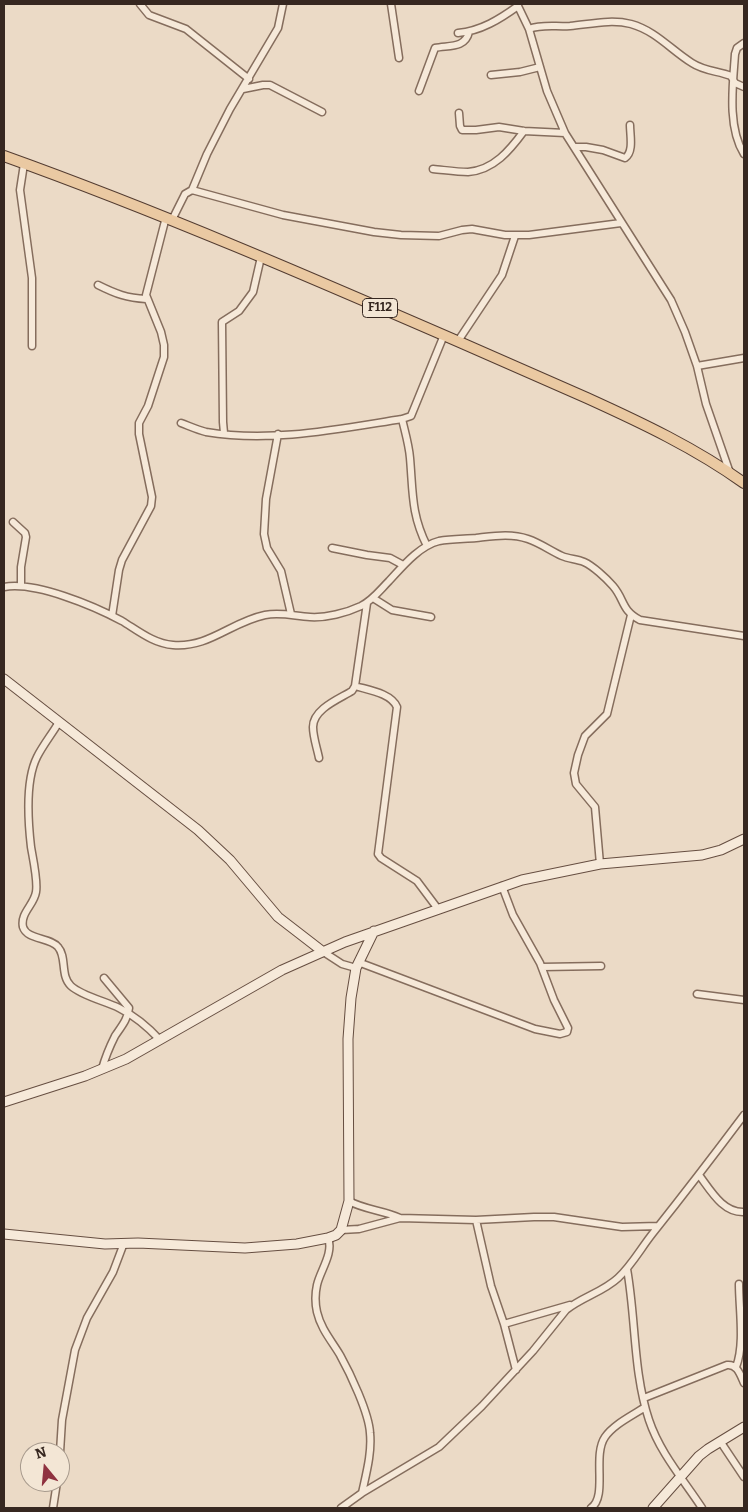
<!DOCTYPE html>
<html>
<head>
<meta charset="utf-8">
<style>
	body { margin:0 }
	#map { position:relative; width:748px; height:1512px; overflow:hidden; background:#ebdac6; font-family:Bitter,serif }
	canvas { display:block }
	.frame { position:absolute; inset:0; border:5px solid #362720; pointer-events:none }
	.north { position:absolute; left:20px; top:1442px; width:50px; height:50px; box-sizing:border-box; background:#f3e6d5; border:1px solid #a79a8d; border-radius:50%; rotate:343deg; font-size:14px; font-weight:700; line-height:20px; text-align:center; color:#362720 }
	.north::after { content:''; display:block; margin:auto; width:18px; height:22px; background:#8f3240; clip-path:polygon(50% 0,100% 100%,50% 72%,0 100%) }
</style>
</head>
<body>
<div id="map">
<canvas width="748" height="1512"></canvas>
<div class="frame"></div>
<div class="north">N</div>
</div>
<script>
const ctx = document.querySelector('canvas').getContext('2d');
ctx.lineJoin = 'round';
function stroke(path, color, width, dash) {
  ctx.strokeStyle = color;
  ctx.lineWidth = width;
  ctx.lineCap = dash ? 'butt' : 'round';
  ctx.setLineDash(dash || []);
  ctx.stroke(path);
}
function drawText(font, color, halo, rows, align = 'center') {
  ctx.font = font + ' Bitter,serif';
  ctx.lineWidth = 4.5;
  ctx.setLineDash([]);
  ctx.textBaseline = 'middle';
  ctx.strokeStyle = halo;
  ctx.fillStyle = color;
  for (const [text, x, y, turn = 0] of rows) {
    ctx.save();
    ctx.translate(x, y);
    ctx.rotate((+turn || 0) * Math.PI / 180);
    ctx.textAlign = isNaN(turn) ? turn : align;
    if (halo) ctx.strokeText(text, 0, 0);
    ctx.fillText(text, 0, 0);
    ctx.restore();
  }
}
const street = new Path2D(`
	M140 4 149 15 186 29 249 79
	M391 4 399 58
	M517 4 529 29 547 91 565 133 671 300 685 332 697 366 706 404 730 473
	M529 29C542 24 556 27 570 26 591 24 611 19 631 24 656 31 671 50 692 63 704 71 718 71 731 76L735 83 744 87
	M458 33C481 31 500 19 518 6
	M744 43 737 48 735 54C733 84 727 127 744 154
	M491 75 520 72 540 67
	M243 89 263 85H270L322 112
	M419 91 435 48C448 45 465 49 469 32
	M459 113 460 126 462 130H476L499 127 524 131 565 133
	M574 147H586L603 150 625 158C634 152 630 135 630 125
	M24 164 20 190 32 278V346
	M433 169C444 170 457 172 468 172 494 170 510 150 524 131
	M192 190 283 215 374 232 401 235 439 236 462 230 472 229 505 235H529L621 223
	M172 220 185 194 192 190 207 154 230 109 278 28 283 4
	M98 285C116 294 127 298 146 299
	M458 341 502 275 515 236
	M697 366 744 358
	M402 419C405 432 409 445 410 458 413 492 411 514 427 546
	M181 423C189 426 198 430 206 432 271 443 338 429 402 419L411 416 444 335
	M224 433 223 422 222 322 239 311 253 292 261 257
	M278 434 266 499 264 534 267 548 281 571 291 614
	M13 522 25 533 26 537 21 567V585
	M332 548 367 555 390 558 403 565
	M4 587C35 581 94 606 122 621 137 630 154 644 173 645 209 648 231 622 265 615 281 612 294 616 310 617 326 618 346 613 361 606 373 600 380 590 389 581 402 567 419 546 439 541 451 539 464 539 476 538 494 536 511 533 528 539 540 543 551 551 562 556 569 559 577 559 584 562 593 566 606 578 613 586 625 600 621 610 640 620L744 636
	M373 598 392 610 431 617
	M112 616 119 570 122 560 151 506 152 497 139 434V423L148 406 164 357V345L161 332 146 295 166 217
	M355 686C368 690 391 693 397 707L378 854 381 858 417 881 438 909
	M59 722C52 734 43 745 37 757 25 781 28 821 31 847 33 859 38 881 36 892 34 905 20 913 23 927 27 940 50 937 58 947 67 957 60 976 71 986 82 996 105 1001 119 1008 135 1016 148 1027 160 1040
	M319 758C317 748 313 737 313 727 313 709 339 699 352 691L355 686 367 603
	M600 864 595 807 576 784 574 773 578 755 585 736 607 714 631 615
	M322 951 342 964 356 968
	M358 962 535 1029 560 1034 567 1032 568 1028 554 1000 540 963 513 915 502 886
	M542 967 601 966
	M697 994 744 1000
	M102 1069C105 1058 110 1046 115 1036 121 1027 128 1019 129 1008L104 978
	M699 1175C711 1191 723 1213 744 1212
	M349 1201C365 1210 383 1210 400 1218
	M476 1220 491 1286 504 1324 516 1370
	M341 1230 359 1229 400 1218 476 1220 534 1217H554L622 1227 658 1226
	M328 1238C334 1253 320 1271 317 1285 315 1294 315 1303 317 1312 321 1329 331 1340 340 1355 350 1373 369 1413 370 1433 372 1453 366 1474 362 1493
	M627 1269C636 1319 633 1372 649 1420 660 1453 683 1479 702 1508
	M504 1324 570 1305
	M736 1367C745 1344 739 1309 739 1284
	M644 1398 727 1365C737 1364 740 1374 744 1383
	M720 1441 744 1477
	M60 1452 62 1420 75 1350 87 1318 113 1272 124 1243
	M53 1508 57 1482
	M341 1508 362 1493 439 1447 482 1406 533 1351 566 1310C582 1297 603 1292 618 1278 632 1265 641 1248 653 1233 684 1194 714 1155 744 1115
	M591 1508C608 1496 592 1456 605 1437 614 1424 632 1416 645 1407`);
const secondary = new Path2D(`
	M4 679 198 830 230 860 278 917 322 951
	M4 1102 85 1076 126 1059 282 970 345 942 522 880 600 864 702 855 721 850 744 839
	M4 1234 105 1244 138 1243 245 1248 297 1244 328 1238 336 1235 341 1230 349 1201 348 1039 351 998 356 968 374 931
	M653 1508 699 1456 708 1449 744 1427`);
const primary = new Path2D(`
	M4 156C160 212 312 278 464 344 505 362 546 380 587 398 642 423 695 448 744 483`);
stroke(street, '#856d5d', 9);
stroke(secondary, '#664e41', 11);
stroke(primary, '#533c31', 12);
stroke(street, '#f6e9d9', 6);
stroke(secondary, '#f6e9d9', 9);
stroke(primary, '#eac9a2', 10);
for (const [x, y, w] of [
	[380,308,35]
]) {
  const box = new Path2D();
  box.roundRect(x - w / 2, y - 9.5, w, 19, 4);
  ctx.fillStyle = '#f3e6d5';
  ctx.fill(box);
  stroke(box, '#362720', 1);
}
drawText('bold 12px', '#362720', null, [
	["F112",380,308]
]);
</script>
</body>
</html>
